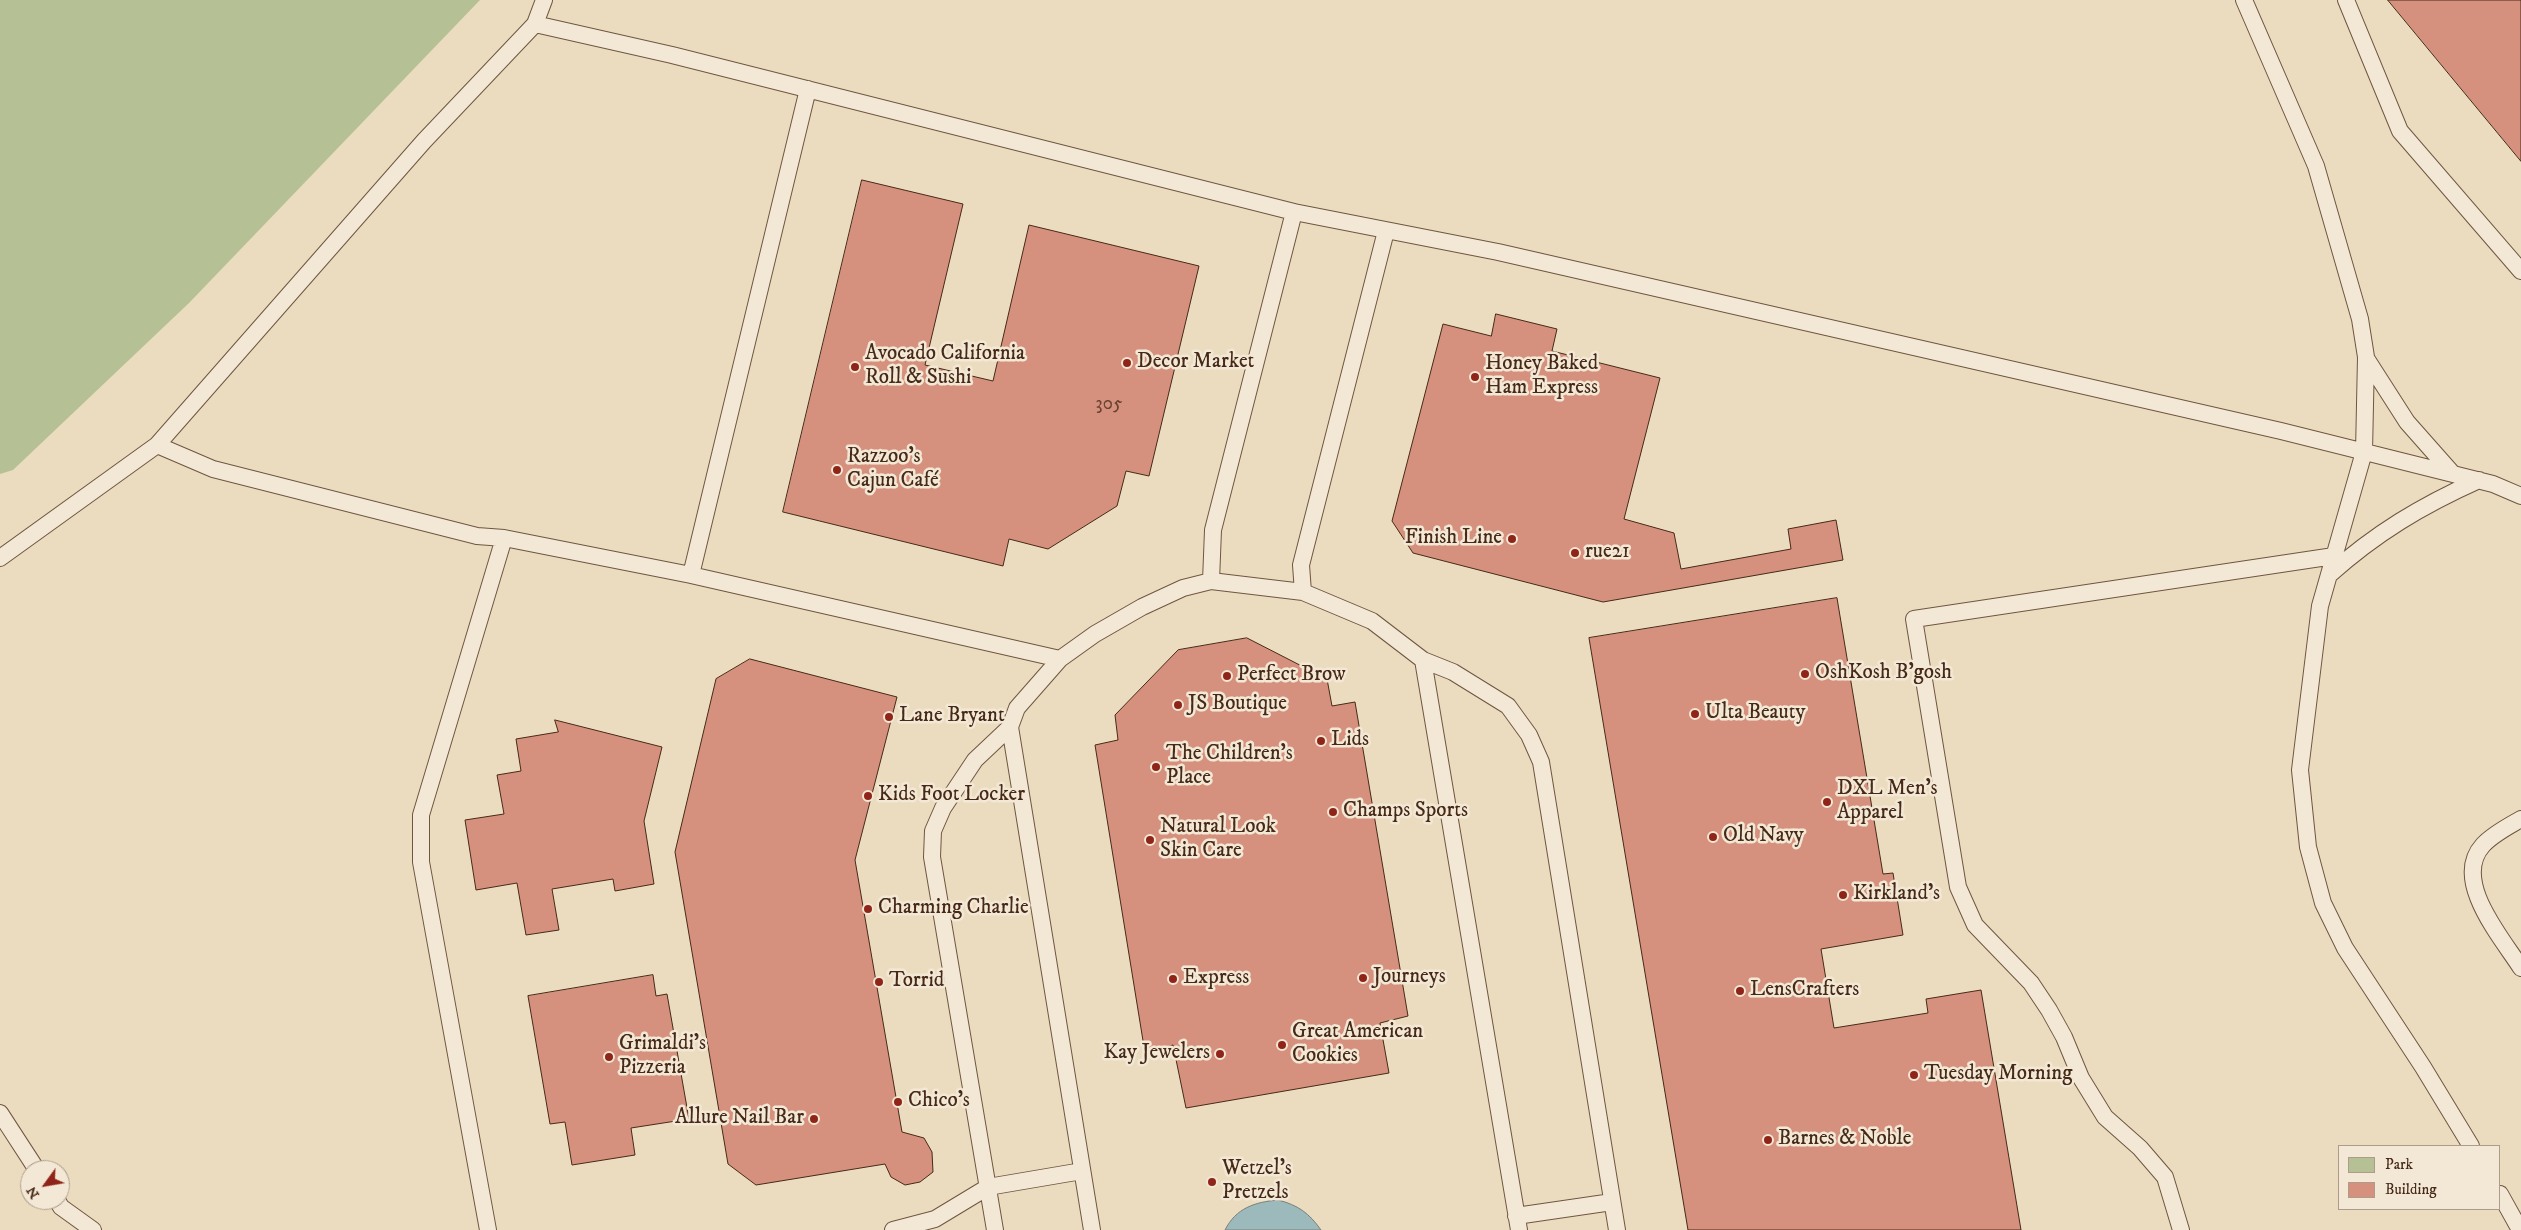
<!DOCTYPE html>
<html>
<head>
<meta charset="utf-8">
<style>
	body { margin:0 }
	#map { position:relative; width:2521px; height:1230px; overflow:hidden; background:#ebdcbf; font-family:"IM FELL DW Pica",serif }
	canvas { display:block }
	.legend { position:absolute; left:2338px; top:1145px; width:162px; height:65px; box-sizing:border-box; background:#f2e8d5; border:1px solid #ad9c89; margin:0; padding:6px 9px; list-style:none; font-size:15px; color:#462917 }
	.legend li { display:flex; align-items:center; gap:10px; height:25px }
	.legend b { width:25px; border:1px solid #ad9c89 }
	.north { position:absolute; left:20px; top:1160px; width:50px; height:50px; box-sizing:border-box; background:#f2e8d5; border:1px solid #ad9c89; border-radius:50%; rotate:238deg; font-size:14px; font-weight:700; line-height:20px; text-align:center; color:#462917 }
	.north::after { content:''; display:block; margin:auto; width:18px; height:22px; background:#8f2418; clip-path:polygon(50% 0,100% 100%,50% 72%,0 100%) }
</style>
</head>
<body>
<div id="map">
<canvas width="2521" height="1230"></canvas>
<ul class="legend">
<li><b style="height:14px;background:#b5c194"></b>Park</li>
<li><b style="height:14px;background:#d5917e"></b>Building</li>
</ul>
<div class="north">N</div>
</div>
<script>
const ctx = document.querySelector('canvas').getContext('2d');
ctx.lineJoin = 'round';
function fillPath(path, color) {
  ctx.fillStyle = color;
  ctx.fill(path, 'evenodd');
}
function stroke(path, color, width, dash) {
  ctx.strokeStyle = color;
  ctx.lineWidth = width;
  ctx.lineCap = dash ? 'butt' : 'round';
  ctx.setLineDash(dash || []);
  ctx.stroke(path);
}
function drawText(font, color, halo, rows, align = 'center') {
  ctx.font = font + ' "IM FELL DW Pica",serif';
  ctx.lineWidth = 5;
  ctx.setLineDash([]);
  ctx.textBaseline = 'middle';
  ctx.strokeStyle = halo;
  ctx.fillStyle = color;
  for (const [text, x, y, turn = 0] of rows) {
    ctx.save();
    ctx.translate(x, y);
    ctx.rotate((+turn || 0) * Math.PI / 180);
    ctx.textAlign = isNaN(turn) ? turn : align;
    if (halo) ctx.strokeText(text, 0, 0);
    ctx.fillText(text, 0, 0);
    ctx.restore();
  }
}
fillPath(new Path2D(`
	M0 0H480L189 303 13 470 0 474Z`), '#b5c194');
const water = new Path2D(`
	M1278 1200C1298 1205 1309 1213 1321 1230H1225C1236 1208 1255 1202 1278 1200Z`);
fillPath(water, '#9cb9bc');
stroke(water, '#7a7f7a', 1);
const building = new Path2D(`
	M2388 0H2521V161Z
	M862 180 963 204 925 365 993 381 1029 225 1199 266 1149 476 1126 471 1117 506 1048 549 1009 539 1003 566 783 512Z
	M1496 314 1557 329 1552 351 1660 378 1624 519 1674 533 1681 569 1791 549 1788 529 1836 520 1843 560 1603 602 1413 553 1392 521 1443 324 1491 336Z
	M1837 598 1883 874 1893 873 1903 935 1821 949 1834 1028 1928 1013 1926 999 1981 990 2021 1230H1688L1589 638Z
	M1247 638 1327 679 1332 706 1355 702 1408 1016 1380 1023 1389 1073 1186 1108 1173 1045 1145 1053 1095 745 1118 740 1115 715 1178 650Z
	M750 659 897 697 855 860 902 1132 924 1138 932 1152 933 1172 920 1182 905 1185 891 1177 885 1164 756 1185 728 1164 675 852 716 679Z
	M555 720 662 747 644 821 654 884 615 891 613 879 552 889 559 930 526 935 517 883 476 890 465 820 504 814 497 775 521 771 516 739 558 732Z
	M653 975 656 996 667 994 689 1119 631 1128 635 1155 572 1165 565 1122 550 1124 528 996Z`);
fillPath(building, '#d5917e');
stroke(building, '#462917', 1);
const service = new Path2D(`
	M2244 0 2316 166 2360 319 2366 357 2364 452 2320 606 2300 770 2308 847 2323 903 2345 948 2423 1067 2471 1146
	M2346 0 2400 131 2521 271
	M535 24 672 55 1294 212 1498 252 2281 431 2493 484 2521 496
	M2366 358 2407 422 2453 474
	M157 445 213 469 477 536 504 538 691 575 1060 659
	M0 558 157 445 424 141 535 24 544 0
	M691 575 808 89
	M2329 575C2376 533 2421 506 2479 480
	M1211 581 1213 530 1294 212
	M1303 592 1301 565 1386 231
	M1423 660 1519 1230
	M1010 727 1092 1230
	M2521 819C2509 826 2493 834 2483 845 2451 880 2502 938 2521 968
	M0 1113 37 1170
	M2500 1194 2520 1230
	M57 1200 61 1207 93 1230
	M1516 1216 1612 1202
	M488 1230 421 862V815L504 538
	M893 1230 935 1219 988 1187 1082 1171
	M995 1230 932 857 933 831 943 808 975 760 1010 727 1017 708 1060 659 1095 634 1142 607 1183 588 1211 581 1303 592 1372 621 1423 660 1453 672 1508 706 1529 735 1541 762 1617 1230
	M2181 1230 2165 1177 2140 1148 2105 1117 2081 1078 2064 1037 2049 1010 2031 983 1975 925 1958 887 1914 619 2334 556`);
stroke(service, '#6f5641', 18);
stroke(service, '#f2e8d5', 16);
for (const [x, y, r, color] of [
	[1127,363,5,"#8f2418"],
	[855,367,5,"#8f2418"],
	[1475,377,5,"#8f2418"],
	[837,470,5,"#8f2418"],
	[1512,539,5,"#8f2418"],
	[1575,553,5,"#8f2418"],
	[1805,674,5,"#8f2418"],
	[1227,676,5,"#8f2418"],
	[1178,705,5,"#8f2418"],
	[1695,714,5,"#8f2418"],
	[889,717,5,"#8f2418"],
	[1321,741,5,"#8f2418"],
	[1156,767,5,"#8f2418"],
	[868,796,5,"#8f2418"],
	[1827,802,5,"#8f2418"],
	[1333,812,5,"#8f2418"],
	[1713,837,5,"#8f2418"],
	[1150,840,5,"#8f2418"],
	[1843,895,5,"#8f2418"],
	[868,909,5,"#8f2418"],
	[1363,978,5,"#8f2418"],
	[1173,979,5,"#8f2418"],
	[879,982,5,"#8f2418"],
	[1740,991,5,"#8f2418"],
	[1282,1045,5,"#8f2418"],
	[1220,1054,5,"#8f2418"],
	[609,1057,5,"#8f2418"],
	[1914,1075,5,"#8f2418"],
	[898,1102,5,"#8f2418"],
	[814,1119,5,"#8f2418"],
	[1768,1140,5,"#8f2418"],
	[1212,1182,5,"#8f2418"]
]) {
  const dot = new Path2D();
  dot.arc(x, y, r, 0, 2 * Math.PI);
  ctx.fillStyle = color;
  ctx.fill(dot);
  stroke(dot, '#f2e8d5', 2);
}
drawText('19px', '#6a4331', null, [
	["305",1109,405]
]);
drawText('21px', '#462917', '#f2e8d5', [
	["Avocado California",865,355],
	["Roll & Sushi",865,379],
	["Decor Market",1137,363],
	["Honey Baked",1485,365],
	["Ham Express",1485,389],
	["Razzoo’s",847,458],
	["Cajun Café",847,482],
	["Finish Line",1502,539,"right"],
	["rue21",1585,553],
	["OshKosh B'gosh",1815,674],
	["Perfect Brow",1237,676],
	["JS Boutique",1188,705],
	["Ulta Beauty",1705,714],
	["Lane Bryant",899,717],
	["Lids",1331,741],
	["The Children's",1166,755],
	["Place",1166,779],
	["DXL Men's",1837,790],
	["Apparel",1837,814],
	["Kids Foot Locker",878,796],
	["Champs Sports",1343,812],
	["Natural Look",1160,828],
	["Skin Care",1160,852],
	["Old Navy",1723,837],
	["Kirkland's",1853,895],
	["Charming Charlie",878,909],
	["Journeys",1373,978],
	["Express",1183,979],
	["Torrid",889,982],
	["LensCrafters",1750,991],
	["Great American",1292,1033],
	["Cookies",1292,1057],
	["Grimaldi's",619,1045],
	["Pizzeria",619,1069],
	["Kay Jewelers",1210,1054,"right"],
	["Tuesday Morning",1924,1075],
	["Chico's",908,1102],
	["Allure Nail Bar",804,1119,"right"],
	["Barnes & Noble",1778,1140],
	["Wetzel’s",1222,1170],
	["Pretzels",1222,1194]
], 'left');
</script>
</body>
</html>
